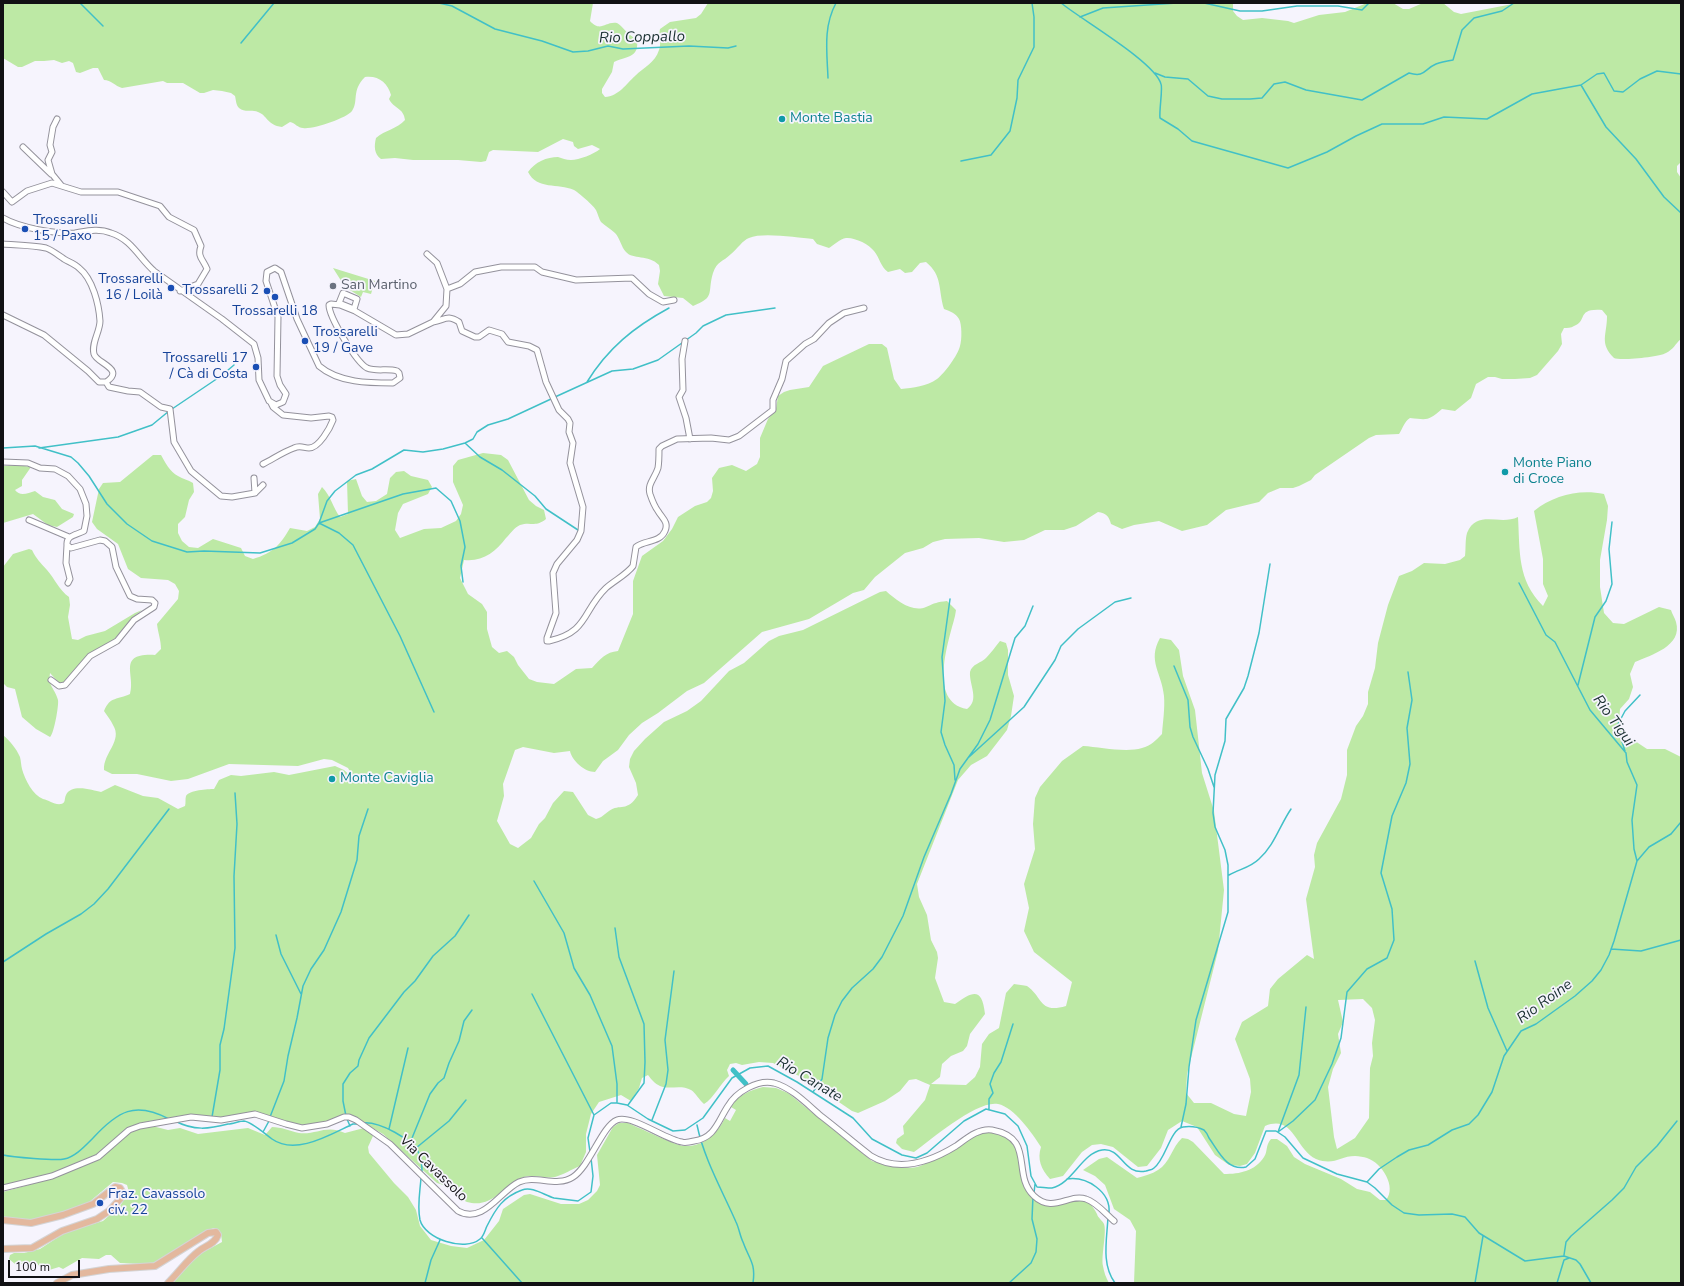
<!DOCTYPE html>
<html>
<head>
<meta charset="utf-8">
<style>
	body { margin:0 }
	#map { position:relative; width:1684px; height:1286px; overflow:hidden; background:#f6f4fd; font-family:"Nunito Sans",sans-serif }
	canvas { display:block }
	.frame { position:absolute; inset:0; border:4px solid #111114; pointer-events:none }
	.scale { position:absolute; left:8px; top:1260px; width:72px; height:18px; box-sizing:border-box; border:2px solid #111114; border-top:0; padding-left:5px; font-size:12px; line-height:14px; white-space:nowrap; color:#111114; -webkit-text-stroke:3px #f6f4fd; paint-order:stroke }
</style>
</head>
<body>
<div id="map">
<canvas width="1684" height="1286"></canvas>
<div class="frame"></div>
<div class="scale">100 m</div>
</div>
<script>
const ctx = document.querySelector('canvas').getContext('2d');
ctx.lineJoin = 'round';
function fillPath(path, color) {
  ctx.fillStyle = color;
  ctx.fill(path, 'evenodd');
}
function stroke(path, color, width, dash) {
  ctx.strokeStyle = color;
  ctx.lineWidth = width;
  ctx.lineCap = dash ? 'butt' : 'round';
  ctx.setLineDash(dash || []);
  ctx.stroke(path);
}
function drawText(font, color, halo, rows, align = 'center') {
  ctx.font = font + ' "Nunito Sans",sans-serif';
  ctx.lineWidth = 3.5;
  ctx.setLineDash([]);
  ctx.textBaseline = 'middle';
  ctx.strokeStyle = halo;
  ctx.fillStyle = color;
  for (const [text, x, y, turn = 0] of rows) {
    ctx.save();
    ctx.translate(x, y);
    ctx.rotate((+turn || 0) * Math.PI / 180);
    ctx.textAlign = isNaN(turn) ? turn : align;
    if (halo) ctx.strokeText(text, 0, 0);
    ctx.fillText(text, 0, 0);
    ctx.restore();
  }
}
fillPath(new Path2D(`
	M3 3H593L590 21C601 33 605 21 617 23 622 25 628 36 637 39 639 58 629 55 614 62L612 72 602 89V93L605 97C619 96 626 84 635 76 644 67 655 63 659 50 662 43 658 36 660 29L670 22 696 18 701 14 708 3H1235L1233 4V11L1237 16 1243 20 1262 18 1288 21 1294 23 1319 15 1345 12 1367 3H1393L1403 9H1409L1423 3H1443L1454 12 1461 14 1518 3H1681V162L1677 166V172L1681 178V339C1675 344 1674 349 1666 353 1659 357 1620 361 1614 358 1599 343 1607 335 1607 316L1602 310C1576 308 1588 321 1574 326 1571 328 1567 328 1564 328L1561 334 1562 344 1558 351 1537 375 1530 378 1515 379H1502L1495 377H1488L1476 384 1471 398 1455 411 1442 409C1428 421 1428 420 1410 418 1404 422 1403 428 1399 434L1376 435 1369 438 1315 475 1311 480 1299 486 1293 488H1280L1268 493 1259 502 1226 510 1207 525 1182 531 1159 521 1134 525 1122 529 1111 524C1109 516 1106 513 1098 512L1076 526 1064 530H1045L1024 540 1004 542 979 538 945 539 933 542 923 548 905 553 875 577 864 590 853 593 809 619 762 632 704 683 687 691 658 713 642 723 629 735 618 750 603 761 595 772C585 772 572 761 570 751L554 753 523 747 515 750 503 784 504 796 497 821 510 844 518 848 531 838 539 824 545 818 553 803 564 791 573 792 588 815 596 819C603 817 603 815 609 811 620 803 627 813 638 795L636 783 629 767 630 759 634 751 645 739 664 722 687 711 701 701 729 671 744 663 769 641 779 636 803 630 880 592 886 591C896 600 912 613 926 607 935 603 937 602 947 601L956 610 955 616C949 640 927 702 967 709 980 700 969 685 970 672 972 664 981 663 986 658 991 653 995 647 1000 641L1006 643 1008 650V675L1014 696 1011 716 1007 730 987 756 971 765 958 780 917 884 919 897 927 915 931 940 937 952 938 958 935 978 944 1002 955 1004C973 991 982 987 985 1014L970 1034 967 1046 963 1051 951 1056 942 1064 940 1077 931 1084 966 1085 975 1077 980 1067 982 1044 989 1034 999 1028 1006 993 1014 984C1018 985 1024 985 1027 986 1043 997 1039 1014 1066 1006L1072 982 1034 952 1024 931 1029 908 1024 884 1035 849 1033 824 1035 798 1040 787 1062 761 1083 746C1100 747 1126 753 1142 748 1151 746 1156 740 1162 734 1163 721 1165 708 1164 696 1162 673 1147 661 1160 638L1171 640 1179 650 1183 676 1195 710 1202 773 1214 811 1224 890 1218 951 1187 1074 1186 1093 1194 1103H1211L1234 1114 1246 1116 1251 1092 1250 1079 1235 1039 1242 1022 1268 1006 1270 989 1278 979 1307 955 1314 959 1306 899 1315 867 1314 855 1317 843 1341 799 1347 775V750L1356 726 1363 716 1368 704V692L1375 668 1378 643 1388 605 1399 576 1412 571 1424 563 1445 564 1460 560 1465 556C1466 549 1465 540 1467 533 1477 509 1500 526 1518 517 1520 551 1517 580 1543 606L1548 596 1543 584V559L1534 511C1554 495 1579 489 1604 494L1608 506 1607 520 1600 560V587L1604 613 1613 623 1624 624 1659 607 1671 610C1672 614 1675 618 1676 622 1683 646 1651 655 1635 662L1630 674 1633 687 1629 699 1620 709 1619 721 1623 733 1647 749H1665L1681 757V1283H1134L1136 1231 1130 1220 1114 1209 1105 1185 1095 1176 1083 1170 1099 1159 1107 1157 1137 1178C1144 1176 1152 1174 1158 1170 1170 1163 1172 1147 1182 1138L1188 1139 1193 1142 1224 1174C1240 1174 1255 1171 1264 1157 1268 1151 1265 1146 1271 1139H1277L1287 1146 1294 1157 1305 1164 1341 1179 1357 1189 1370 1192 1380 1200H1386C1397 1187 1382 1163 1367 1158 1364 1157 1359 1156 1355 1156 1340 1156 1334 1166 1316 1159 1295 1149 1294 1114 1265 1126L1255 1153 1247 1164 1240 1166 1229 1165 1215 1155 1197 1127 1182 1121 1168 1130 1161 1148 1147 1166 1138 1167 1113 1147 1101 1144 1092 1145 1082 1152 1063 1176 1050 1179C1041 1169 1037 1159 1041 1147 1032 1133 1014 1107 998 1104 977 1100 932 1139 914 1152L902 1149 896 1143 897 1139 904 1134 903 1126 925 1100 930 1085 916 1079 909 1080 900 1091 885 1101 858 1113 852 1111 805 1079 773 1063 759 1062 742 1065 736 1063 730 1064 727 1070 729 1076C720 1084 714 1098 704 1104 699 1100 696 1093 691 1090 681 1084 669 1090 660 1086 655 1084 651 1079 648 1075L642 1078 639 1088 631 1101 621 1095 599 1102 591 1114 586 1134V1152L580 1166C572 1169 563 1175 555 1177 544 1179 532 1173 521 1178 503 1187 491 1209 467 1202 457 1198 451 1186 437 1183L383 1134 348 1114 326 1123 304 1125 286 1122 256 1112 218 1118 195 1115 139 1124C121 1128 113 1146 97 1155 67 1170 36 1178 3 1186V735C10 741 16 748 20 757 21 761 21 765 22 769 25 780 33 795 43 799 49 800 54 805 61 804 66 803 64 799 66 795 71 783 93 790 101 792L115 785 143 796 158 798 178 809 185 806C186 803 185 799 186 796 189 790 208 789 214 789L219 780 231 775 241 776 274 772 289 775 335 766 344 770 354 779 348 768 332 760 324 759 298 766 229 764 188 779 171 781 137 774H112L104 770C103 753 123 741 113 725 111 720 107 716 104 711 110 696 118 700 130 694 136 675 116 653 155 655L161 649C161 640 158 633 157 624L178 599 179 591 175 584 168 580 141 578 128 569 118 544 97 529 92 522 99 489 103 483 120 482 153 455H161C165 462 170 472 178 476 183 479 188 480 193 483L194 492 189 500 185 517 178 524V533L182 541 189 547 198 548 213 539 241 548 245 556 253 559C273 553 280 545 290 528L307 531 315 527 320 519 318 494 322 487C331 496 333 508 340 517L348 514 347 481 356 479 362 496 367 502 376 501 387 494 390 478 396 472 404 471 411 476 428 480 432 487 428 494 403 504 398 513 395 530 400 538 424 529 441 528 456 521 461 514 463 505 453 482V466L458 460 483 453 501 455 508 460 529 500 536 506 544 510 546 519C535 528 531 521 520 525 514 528 511 533 506 538 495 552 483 562 464 560L460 578 468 594 482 604 487 612V629L492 647 499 653 507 651 514 657 518 665 529 679 537 682 554 684 576 669 592 668C600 659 606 652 618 651L633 614V581L642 556 663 541 672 529 678 517 695 506 707 502 711 498 713 491 712 478 719 468 732 465 746 471 757 464 760 457V438L768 419 776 409 778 396 784 392 790 390 809 387 823 366 869 344H882L887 348 894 379 901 389C913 388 927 386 937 379 944 374 958 355 960 346 962 340 962 324 959 319 956 313 949 311 944 309 938 290 943 276 926 262L920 263 912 272 905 273 900 269 888 272C880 266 880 258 874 251 869 244 854 237 846 238 840 239 834 245 829 248L817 244 813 239C798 238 763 232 749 238 743 240 737 249 731 254 723 262 717 261 713 273 707 293 716 297 693 306L683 298 664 296 658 284 660 271 659 265C648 254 633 260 626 252 621 247 620 238 615 233 611 229 605 226 601 222 599 219 598 214 596 210 594 206 578 192 574 190 558 183 537 190 528 172 535 162 547 157 558 157 562 158 566 160 571 160 579 160 594 154 600 149L592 145 578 149 574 146 573 142 563 139 538 152 493 150 489 152 486 161 481 162 458 160H413L395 158 381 159C374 154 374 146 376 138 385 130 397 129 405 120 404 108 393 108 389 99L391 95C388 83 378 75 365 77 351 91 359 101 352 111 347 118 312 130 303 128 298 128 295 123 290 122L282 127C267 125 267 115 258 112 251 109 245 113 239 108 236 105 236 100 235 96L231 93 222 91 213 90 204 93H200L183 83H167L163 81 122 88C115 86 111 80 104 80L98 68H93L80 73 76 72 73 63 69 61 62 63 54 60 44 61H35L22 67H18L3 58ZM1363 999 1372 1008 1375 1020 1372 1043 1373 1056 1370 1068 1369 1118 1355 1138 1337 1149 1334 1137 1328 1087 1333 1069 1341 1053 1338 1034 1343 1022 1338 1000Z
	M333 268 375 281 371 294 363 292 361 297 345 287Z
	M17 465 31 467 22 480V486L15 490C20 497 28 493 35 491L43 497 55 500 62 509 74 514 73 517 57 527 48 525 33 514 3 523V466Z
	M29 549 32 550C37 560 40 562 47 570 55 579 59 590 69 597L70 605 68 617 72 639 78 640 86 636 105 631 135 613 142 610 132 618 112 642 90 653 66 682 60 684 50 673C48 687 55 688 58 700 59 705 54 734 50 737L36 729 22 717 15 689 7 687 3 683V567L13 554Z
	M763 1087 776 1088 788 1093 872 1161C886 1165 917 1174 928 1161 938 1156 948 1152 958 1147 967 1142 975 1134 985 1133 997 1131 1015 1138 1017 1150 1020 1164 1019 1182 1029 1193 1041 1208 1059 1203 1076 1201 1088 1199 1092 1205 1097 1214 1098 1218 1102 1220 1104 1224 1107 1232 1101 1256 1103 1266 1104 1272 1106 1278 1109 1283H173L196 1256 222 1242 221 1233 214 1228C191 1235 174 1257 155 1263 145 1265 131 1263 120 1263L111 1255H106L99 1259 82 1258 63 1269 59 1267 46 1271 42 1270 37 1263 15 1264 9 1259 10 1255 14 1253H24L40 1249 66 1232 103 1221 120 1206 129 1192 127 1185 122 1183 113 1182 88 1203 61 1213 31 1220 3 1217V1192L54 1178 84 1166 102 1157 126 1135 135 1129 152 1126 168 1130 180 1128 198 1134 248 1128 265 1135 272 1127C281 1127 290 1131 299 1133 317 1135 326 1124 345 1133L364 1128 373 1136 368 1147 369 1153 394 1183 408 1197 416 1210 420 1226 431 1240 451 1246 467 1248 484 1240 499 1221 503 1209 524 1195 530 1194 561 1204H579L588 1200 597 1191 600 1185 597 1155 613 1127 619 1123H628C640 1128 674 1145 684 1146 704 1147 717 1134 725 1118L730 1121 736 1110 731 1107C737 1095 751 1090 763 1087Z`), '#bde9a5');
stroke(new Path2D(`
	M80 3 103 26
	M439 3 452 6 495 29 542 41 573 52 588 51 608 46 623 49 689 46 728 48 736 46
	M1061 3C1082 20 1155 62 1161 84 1163 88 1159 110 1160 118L1178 129 1192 141 1288 168 1327 152 1356 136 1382 124H1423L1444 117 1487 119 1532 94 1581 85 1597 74 1604 73 1614 91 1623 92 1640 79 1657 71 1681 74
	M1204 3 1240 11H1262L1297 6H1338L1362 10 1369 3
	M1080 17 1103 8 1177 3
	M241 43 274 3
	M1155 73 1165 77 1188 79 1208 96 1222 99H1250L1262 98 1274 84 1285 82 1306 90 1362 100 1409 73C1425 78 1424 69 1436 64 1441 62 1447 61 1453 60L1462 30 1474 18 1502 11 1514 3
	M828 78C827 52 823 27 836 3
	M1581 85 1606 127 1636 159 1664 197 1681 213
	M961 161 991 155 1010 131 1017 98 1018 80 1034 47V17L1032 3
	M587 382C608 348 634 327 669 308
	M555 397 612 371 633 369 658 360 696 333 703 326 726 315 775 308
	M172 409 221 376 234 365
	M465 443 480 457 502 470 535 496 546 509 578 530
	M3 448 35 446 71 457 78 463 89 476 107 504 127 524 152 541 187 552 204 551 260 553 292 543 315 529 319 523 327 501 335 491 356 475 372 469 404 450 423 452 443 449 465 443 473 439 477 432 488 425 508 419 551 399
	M39 448 118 437 152 425 169 411
	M319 523 403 494 436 488 451 501 460 521 465 547 461 566 463 582
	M319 523 339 533 353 545 400 636 434 712
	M1519 583 1546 635 1555 642 1590 710 1626 753 1627 762 1637 785 1632 820 1634 849 1637 861
	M950 599 942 657 945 701 941 732 945 745 954 765 955 780
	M1174 666 1188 700 1190 727 1193 737 1208 769 1214 787
	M1578 685 1595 617 1606 601 1612 584 1609 549 1612 522
	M1625 751 1617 726 1625 711 1640 695
	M969 757 1024 707 1055 660 1061 646 1078 629 1115 602 1131 598
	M1229 875C1239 869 1250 868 1259 859 1274 846 1280 825 1291 809
	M534 881 564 933 574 968 590 995 612 1046 617 1084V1102
	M615 928 619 957 644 1024 645 1062 644 1083 628 1105
	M276 935 281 954 301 994
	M1611 949 1641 951 1681 940
	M1475 961 1488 1008 1507 1051
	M3 962 46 934 81 914 94 904 108 889 169 809
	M532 994 594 1115
	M813 1092 822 1079 828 1038 835 1015 842 1001 852 988 873 969 882 957 903 916 924 857 951 794 960 769 978 744 990 720 1015 638 1025 626 1033 606
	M989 1110V1099L993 1093 990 1084 994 1073 1001 1062 1013 1024
	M346 1116 343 1101V1084L350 1073 358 1066 359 1060 369 1038 404 992 415 981 433 956 455 936 469 915
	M212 1117 220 1070V1045L224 1029 235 948 234 876 237 824 235 793
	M270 1117 284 1081 288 1056 297 1018 303 986 311 969 324 950 341 912 357 860 359 836 368 809
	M347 1119 350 1126
	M652 1120 666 1084 668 1070 665 1040 674 971
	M175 1121C194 1131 209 1129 228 1124 233 1124 239 1121 244 1121 252 1122 265 1134 272 1139 296 1156 331 1134 353 1124H359
	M362 1123C379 1121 413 1139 420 1155 422 1161 422 1168 422 1174
	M697 1125C704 1159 722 1190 736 1222 739 1228 740 1236 743 1242 749 1259 756 1263 753 1283
	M1181 1127 1186 1104 1189 1067 1196 1020 1228 912V865L1225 850 1215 827 1213 813 1215 775 1225 741 1226 719 1244 688 1248 676 1259 633 1270 564
	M389 1129 408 1048
	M263 1132 269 1121
	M1278 1132 1293 1121 1315 1100 1332 1064 1341 1038 1347 992 1367 969 1387 958 1394 940 1392 909 1381 873 1392 816 1406 783 1410 764 1407 728 1412 700 1408 672
	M1278 1132 1299 1075 1306 1007
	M410 1143 430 1094 438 1083 444 1078 449 1063 459 1041 464 1021 472 1010
	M416 1148 449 1121 466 1100
	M590 1152 588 1138 594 1115 611 1103H617L627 1105 648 1119 673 1131 685 1130 703 1118 732 1078 750 1068 768 1066 797 1082 853 1118 872 1139 902 1155 916 1158 927 1153 964 1121 986 1109 1005 1114 1018 1126 1027 1146 1031 1176 1037 1187C1041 1187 1047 1188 1052 1188 1072 1184 1082 1153 1102 1150 1122 1147 1123 1176 1146 1171 1149 1170 1152 1170 1154 1168 1166 1159 1170 1129 1183 1127 1190 1126 1198 1127 1204 1130 1206 1132 1208 1135 1209 1138 1219 1152 1227 1171 1246 1167L1255 1159 1266 1131H1276L1285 1137 1303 1158 1337 1174 1367 1182 1375 1188 1392 1205 1404 1213 1419 1215 1452 1214 1465 1217 1479 1233 1525 1261 1564 1256 1576 1260 1580 1264 1591 1283
	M3 1155C12 1157 56 1161 64 1159 75 1157 85 1146 93 1138 118 1111 135 1101 169 1119
	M421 1178C420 1192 417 1206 420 1220 425 1239 465 1252 480 1239 484 1236 485 1230 487 1226 496 1208 503 1197 522 1190 532 1186 544 1195 554 1198 562 1199 570 1200 578 1201L591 1192 593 1176 591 1158
	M1067 1179C1087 1176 1111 1192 1109 1213
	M1367 1182 1379 1169 1397 1157 1409 1150 1428 1145 1452 1130 1469 1124 1478 1115 1492 1092 1504 1056 1521 1031 1536 1024 1575 996 1592 981 1601 970 1609 955 1614 941 1637 861 1649 847 1671 834 1681 822
	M1034 1193 1035 1184
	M1108 1217C1107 1239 1101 1264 1115 1283
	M482 1238 522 1283
	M1564 1255 1566 1242 1571 1236 1612 1200 1624 1188 1636 1167 1657 1146 1677 1121
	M425 1283 431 1260 440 1240
	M1009 1283 1031 1263 1036 1252 1037 1239 1032 1219 1033 1196
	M1475 1283 1483 1236
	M1557 1283 1564 1260 1569 1258`), '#41c0c7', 1.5);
stroke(new Path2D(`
	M733 1070 746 1084`), '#41c0c7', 5);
const minor = new Path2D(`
	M57 119 53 127 50 145 52 152 48 160 52 174 61 185
	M23 147 51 174
	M3 192 12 202 27 191 52 183 81 192H118L160 206 169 217 194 230 201 246C197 257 203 259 207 269L198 284 180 291
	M3 218C20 228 56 234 75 233 87 231 99 228 111 233 131 239 140 259 154 271L222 319 254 344 258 358 259 380 269 401 276 405 283 402 286 394 280 385 277 376 278 317 266 281 267 272 275 268 281 272 297 319 319 366C339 383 369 383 393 383L400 378 399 373 397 371C387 368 377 372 367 368 356 362 329 317 329 305L331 304 340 305 355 311 396 335 408 334 433 322 446 306 447 289 437 263 427 254
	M3 244C16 245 33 245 46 248 52 250 58 255 64 259 69 262 75 264 79 268 93 279 99 305 100 321 100 332 91 343 94 354 96 363 126 369 106 382H99L88 371 44 335 3 315
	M447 289 460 284 475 272 501 267H535L542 272 576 280 632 278 649 294 663 302 674 300
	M343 293 357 299 354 309 339 303Z
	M433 322C445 320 447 314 459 322L462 331 475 337H479L489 330 502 334 508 342 529 346 537 350 546 382 559 410 568 419 570 423 569 432 573 443 570 463 583 507 581 531 577 540 557 564 553 573 556 613 547 638V641H549C589 632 582 611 606 588 615 580 626 575 633 566L636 547C644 540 660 543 665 531 669 522 662 518 658 511 655 507 652 500 650 494 647 484 655 478 658 468 659 462 659 455 659 449L662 446 677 439 711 438 729 440 739 436 773 410V400L782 379 786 361 805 344 814 339 829 323 844 313 864 308
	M685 341 682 359 683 390 679 397 686 418 690 439
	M106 382 109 387 128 391 140 392 161 407 170 409 174 442 191 471 221 496 232 497 255 493 263 485
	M3 462 28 463 40 468 55 469 68 476 80 489 86 504 87 516 84 531C77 535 66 535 67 545L71 548 100 540 105 541 112 547 116 567 130 596 137 599 152 600 155 603 154 607 134 620 117 641 90 656 65 685 59 686 51 680
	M263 464C273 459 283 452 294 448 300 445 304 448 309 448 319 448 330 428 333 420L332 417 329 416 311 418 283 415 273 407 271 403
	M254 478 255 493
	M29 520 69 537
	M67 545 66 563 70 579 68 583
	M3 1188 52 1176 98 1157 129 1130 140 1126 191 1117 221 1120 255 1114 286 1124 302 1128 327 1124 344 1117H349L356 1120 390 1144 458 1211C483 1225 500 1191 519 1182 536 1174 556 1188 573 1177 590 1166 602 1126 617 1120 631 1114 666 1140 682 1142 685 1143 690 1142 694 1141 715 1138 718 1121 728 1106 736 1092 758 1079 774 1083 792 1088 807 1104 821 1116 838 1129 854 1143 871 1156 899 1173 930 1162 956 1146 966 1139 978 1128 992 1130 1036 1138 1011 1174 1034 1196 1053 1214 1069 1193 1086 1199 1096 1202 1106 1214 1114 1221`);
const major = new Path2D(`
	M3 1220 31 1223 63 1215 93 1204 115 1187 120 1188 123 1193 121 1198 109 1211 97 1219 62 1231 32 1248 3 1249
	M57 1283 72 1275 109 1269 155 1266 208 1233 216 1232 218 1235C215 1244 205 1246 199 1251 187 1260 179 1272 168 1283`);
stroke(minor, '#94929c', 7);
stroke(major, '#d4d4d5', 8);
stroke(minor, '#fff', 5);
stroke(major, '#e3b89e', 6);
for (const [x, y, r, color] of [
	[782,119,4,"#0f9aa8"],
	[25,229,4,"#1a4fb4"],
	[333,286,4,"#6b7280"],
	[171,288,4,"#1a4fb4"],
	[267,291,4,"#1a4fb4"],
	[275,297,4,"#1a4fb4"],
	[305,341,4,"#1a4fb4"],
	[256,367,4,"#1a4fb4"],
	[1505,472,4,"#0f9aa8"],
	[332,779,4,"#0f9aa8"],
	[100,1203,4,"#1a4fb4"]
]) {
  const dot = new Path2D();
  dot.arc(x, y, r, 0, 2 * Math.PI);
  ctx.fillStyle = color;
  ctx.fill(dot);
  stroke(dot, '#f6f4fd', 1.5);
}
drawText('14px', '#0d838f', '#f6f4fd', [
	["Monte Bastia",790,119],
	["Monte Piano",1513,464],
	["di Croce",1513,480],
	["Monte Caviglia",340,779]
], 'left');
drawText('14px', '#164399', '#f6f4fd', [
	["Trossarelli",33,221],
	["15 / Paxo",33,237],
	["Trossarelli",163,280,"right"],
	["16 / Loilà",163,296,"right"],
	["Trossarelli 2",259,291,"right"],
	["Trossarelli 18",275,312,"center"],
	["Trossarelli",313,333],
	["19 / Gave",313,349],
	["Trossarelli 17",248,359,"right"],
	["/ Cà di Costa",248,375,"right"],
	["Fraz. Cavassolo",108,1195],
	["civ. 22",108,1211]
], 'left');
drawText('14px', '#5b616d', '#f6f4fd', [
	["San Martino",341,286]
], 'left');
drawText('14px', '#111114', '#f6f4fd', [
	["Via Cavassolo",433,1169,44]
]);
drawText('italic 15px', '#1b3132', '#f6f4fd', [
	["Rio Coppallo",642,38,-1],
	["Rio Tigui",1613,721,54],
	["Rio Roine",1545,1002,-36],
	["Rio Canate",809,1080,31]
]);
</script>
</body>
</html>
